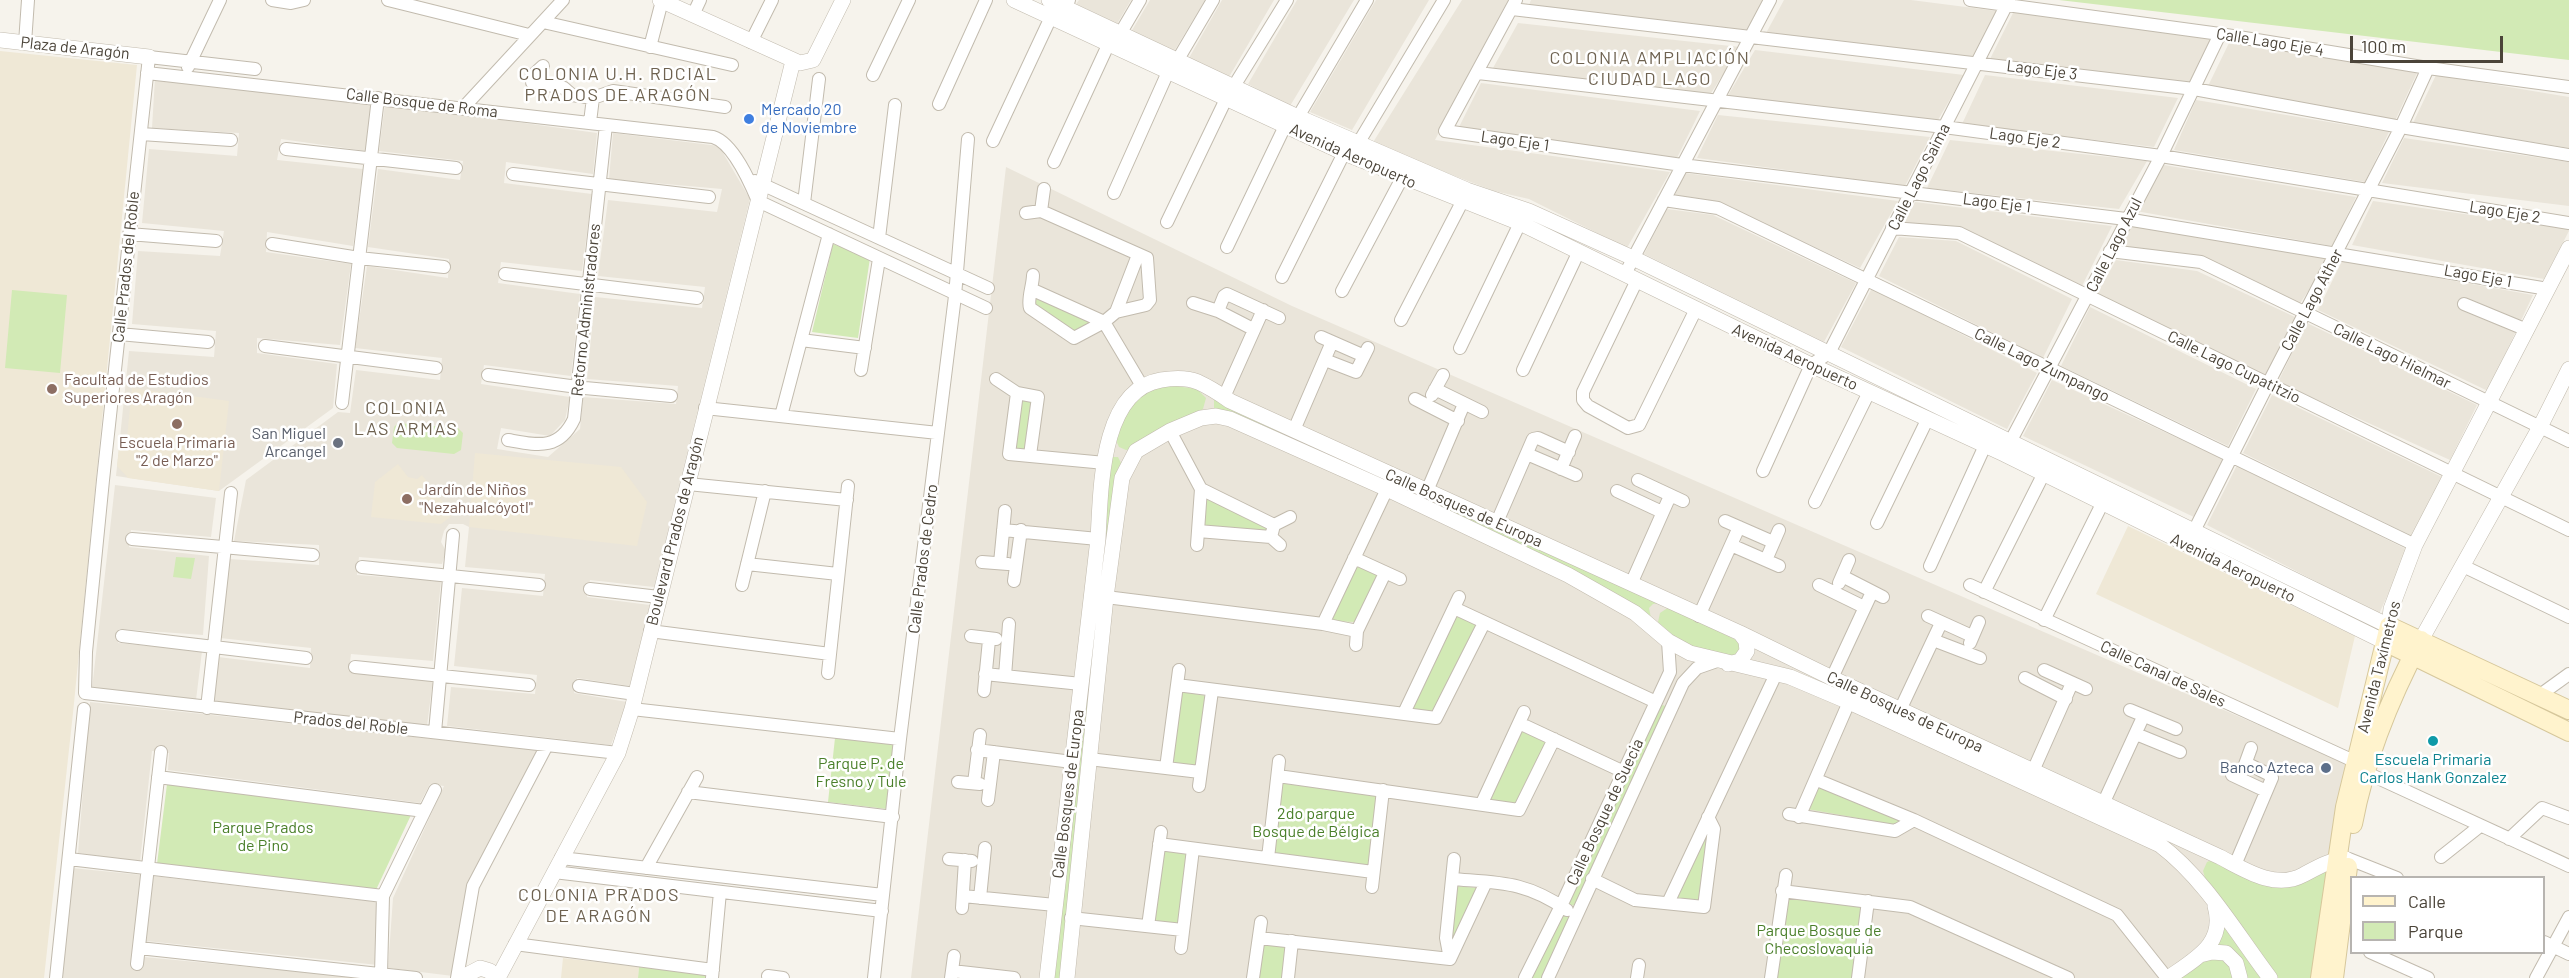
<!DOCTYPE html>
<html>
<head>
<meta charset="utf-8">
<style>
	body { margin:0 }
	#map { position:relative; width:2569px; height:978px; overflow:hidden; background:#f6f3ec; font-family:Barlow,sans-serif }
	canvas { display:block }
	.legend { position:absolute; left:2350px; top:876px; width:195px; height:78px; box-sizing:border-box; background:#fff; border:2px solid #b7b4b0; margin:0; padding:8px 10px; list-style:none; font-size:18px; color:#4b4439 }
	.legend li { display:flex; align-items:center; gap:12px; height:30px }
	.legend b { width:30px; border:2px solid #b7b4b0 }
	.scale { position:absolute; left:2350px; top:36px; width:153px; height:27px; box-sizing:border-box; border:3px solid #4b4439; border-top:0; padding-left:8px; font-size:18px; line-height:21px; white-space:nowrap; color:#4b4439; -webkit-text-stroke:4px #fff; paint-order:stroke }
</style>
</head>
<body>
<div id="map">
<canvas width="2569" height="978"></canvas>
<ul class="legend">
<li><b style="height:8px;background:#fff3cd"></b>Calle</li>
<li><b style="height:16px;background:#d2eab5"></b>Parque</li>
</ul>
<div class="scale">100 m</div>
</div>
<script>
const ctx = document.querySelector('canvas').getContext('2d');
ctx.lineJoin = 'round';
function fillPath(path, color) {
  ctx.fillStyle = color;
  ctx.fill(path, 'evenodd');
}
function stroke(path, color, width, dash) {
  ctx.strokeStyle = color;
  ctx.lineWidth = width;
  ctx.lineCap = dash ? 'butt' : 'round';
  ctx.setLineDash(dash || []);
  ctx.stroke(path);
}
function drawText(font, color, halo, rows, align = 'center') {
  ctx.font = font + ' Barlow,sans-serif';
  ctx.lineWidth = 5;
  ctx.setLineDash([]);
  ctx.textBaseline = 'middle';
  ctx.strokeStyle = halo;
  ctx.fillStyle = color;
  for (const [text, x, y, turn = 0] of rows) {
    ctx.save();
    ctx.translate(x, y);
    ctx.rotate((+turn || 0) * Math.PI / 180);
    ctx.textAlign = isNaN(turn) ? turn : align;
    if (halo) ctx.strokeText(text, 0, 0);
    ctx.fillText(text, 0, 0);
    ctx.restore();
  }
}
fillPath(new Path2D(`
	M1079 0H1131L1117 24 1076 4Z
	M1150 0H1205L1173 53 1131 32Z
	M1222 0H1274L1229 77 1189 58Z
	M1297 0H1354L1290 106 1248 84Z
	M1376 0H1429L1352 130 1310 112Z
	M1462 0H1508L1435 140 1670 172 1627 248 1529 199 1494 191 1372 144Z
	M1531 0H1764L1748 30 1529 5Z
	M1784 0H1911L1997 11 1973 58 1765 35Z
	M2014 11 2214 38 2188 85 1989 61Z
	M1518 23 1740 47 1710 95 1493 68Z
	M2230 41 2417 73 2395 121 2208 86Z
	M1755 50 1964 75 1938 120 1727 97Z
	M1985 75 2178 98 2154 147 1962 124Z
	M2436 75 2569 97V148L2413 123Z
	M155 78 373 104 366 151 281 139 277 160 363 169 353 246 267 232 266 252 351 264 340 345 257 338V353L337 364 333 408 219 491 116 476 129 351 214 357 216 331 132 324 138 251 220 256 224 231 142 223 149 149 237 156 239 133 152 128Z
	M1481 83 1700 111 1677 158 1457 131Z
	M2196 100 2389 132 2365 182 2174 150Z
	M385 104 597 133 593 174 506 162 504 183 592 194 582 271 501 262 498 283 580 294 571 376 484 365 481 384 570 397 565 420 550 436 501 428 497 449 548 457 580 429 583 397 676 404 678 386 587 379 595 297 702 308 705 287 598 276 608 200 717 212 722 189 609 179 613 133 719 146 750 199 654 587 590 580 587 597 650 605 630 686 577 678 574 693 627 702 611 745 447 726 451 687 535 694 537 675 454 666 462 588 543 596 545 574 465 567 469 527 463 524H449L444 531 441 542 446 551 442 564 359 557 357 575 441 581 433 661 351 654 349 670 433 679 427 726 213 703 218 657 310 668 311 648 220 638 229 559 319 565V545L234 541 246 480 338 412 350 413 356 370 440 380 442 358 355 348 367 266 448 278 449 259 368 247 378 169 460 180 463 161 379 151Z
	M1718 115 1930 137 1905 186 1697 158Z
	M2404 138 2569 162V206L2382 183Z
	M1950 140 2147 161 2119 209 1927 188Z
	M2164 165 2356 197 2332 246 2136 211Z
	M1006 167 1292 306 2353 766 2324 978H911Z
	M1685 173 1898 201 1860 268 1715 201 1675 195Z
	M2373 201 2569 229V231L2544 279 2352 245Z
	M1915 202 2112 226 2082 286 1961 228 1903 224Z
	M1667 209 1713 215 1856 283 1824 342 1644 254Z
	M2130 224 2329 259 2299 305 2201 258 2120 246Z
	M1899 237 1956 241 2072 299 2043 358 1879 276Z
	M2116 260 2197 271 2295 317 2264 379 2096 296Z
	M2342 261 2533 295 2488 391 2318 310Z
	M1872 288 2037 373 2007 429 1841 347Z
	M2090 307 2256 389 2228 446 2061 366Z
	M2307 323 2477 405 2450 460 2278 382Z
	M2052 380 2223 459 2196 518 2023 436Z
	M2272 395 2442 477 2412 536 2243 453Z
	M2237 465 2408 550 2379 614 2207 525Z
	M115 485 216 498 211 537 131 530 129 547 209 556 203 635 119 629 118 643 202 651 196 700 92 689Z
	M90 702 537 750 469 884 453 976 388 968 393 898 444 786 430 784 420 803 168 770 169 753 152 751 140 862 78 853Z
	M72 868 142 875 144 957 365 978H62Z
	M153 876 377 902 378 965 146 941Z`), '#eae5da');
fillPath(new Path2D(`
	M0 51 137 65 73 713 44 978H0Z
	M132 388 229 401 219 491 128 478 117 466 119 448H126Z
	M475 453 621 467 647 502 637 546 469 527Z
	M398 464 408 477 417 479 422 475 453 515 441 524 371 517 375 482Z
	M2128 526 2355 636 2338 708 2096 594Z
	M563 958 639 967 638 978H561Z`), '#efe8d6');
fillPath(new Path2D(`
	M2059 0H2569V60Z
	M833 244 870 258 858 338 812 332Z
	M12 290 67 295 60 373 5 368Z
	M1037 296 1081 319 1095 322 1073 333 1035 307Z
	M1168 385 1197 389 1206 398 1203 409 1134 449 1126 450 1119 447C1109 427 1129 404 1144 393 1151 388 1161 387 1168 385Z
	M1214 393 1659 603 1653 604 1649 608 1651 618 1211 414 1214 408Z
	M1020 399 1034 401 1027 452 1012 451Z
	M398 423 458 428 463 433 461 450 454 454 397 448 392 443 394 427Z
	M1112 457H1118L1121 463 1117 471 1062 978H1050L1081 697Z
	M1204 497 1268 525 1266 533 1202 529Z
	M176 557 195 558 191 579 173 577Z
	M1357 563 1381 574 1357 622 1328 621Z
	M1669 607 1740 642V653L1732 658 1684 645 1658 622 1660 613Z
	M1456 612 1478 622 1431 715 1410 709Z
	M1183 692 1207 696 1196 768 1169 763 1175 709Z
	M1663 705 1668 708 1577 904 1570 906 1567 903 1659 707Z
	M1519 729 1546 742 1517 805 1488 799Z
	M835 738 894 744 887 809 828 802Z
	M1821 779 1904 820 1897 825 1807 809Z
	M1279 783 1379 796 1370 866 1271 854Z
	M167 784 411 815 375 892 157 864Z
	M1706 835H1709L1700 903 1674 900Z
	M1161 851 1188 854 1180 927 1151 922Z
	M2212 860 2251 878 2329 867 2315 978H2277L2207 884 2203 871 2207 862Z
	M1454 886 1478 888 1454 939 1449 930Z
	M1785 898 1862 907 1853 978H1776Z
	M1563 914 1569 917 1568 922 1543 978H1530Z
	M2220 922 2261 978H2244L2212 947Z
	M1260 943 1285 946 1282 978H1255Z
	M2204 957 2228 960 2236 978H2177Z
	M639 967 706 974 708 978H638Z`), '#d2eab5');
const minor = new Path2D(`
	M272 0 291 3 304 0
	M388 0 529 35
	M1516 0 1445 131 1682 165 2126 219 2548 289
	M1970 0 2220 34 2428 68 2569 87
	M1512 9 2194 89 2401 127 2569 155
	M693 15 700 0
	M543 22 732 65
	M1120 34 1140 0
	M751 42 772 0
	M25 43 28 0
	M650 47 662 1
	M1177 61 1213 0
	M543 66 532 76V82L564 88 572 95 593 98
	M188 67 220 0
	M255 69 149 57 103 480 86 652 85 693 618 753
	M147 73 713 137C733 143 750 182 758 201L986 308
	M1478 73 1944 127 2161 156 2569 223
	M873 75 909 0
	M939 104 986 0
	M464 107 563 0
	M1298 117 1367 0
	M590 122 593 98 613 91 725 107
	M141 134 231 140
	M993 141 1051 17 1065 8 1069 0
	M1359 142 1444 0
	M286 149 456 168
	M1054 162 1109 43
	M513 174 709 197
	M755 181 988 288
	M1114 193 1168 72
	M1664 200 1718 208 2415 545
	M804 203 819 79
	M1026 213 1041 211 1044 189
	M1167 222 1226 99 1287 0
	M1892 228 1959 233 2569 530
	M129 234 216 241
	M879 238 895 105
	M272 244 359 258 444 267
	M1227 247 1285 126
	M2110 251 2201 262 2569 441
	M505 274 697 298
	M1625 274 1770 0
	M1033 275C1033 285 1027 300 1030 308L1074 338 1104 322 1116 312 1146 305 1150 300 1147 258 1041 211
	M1282 277 1344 153
	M1637 280 1583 392V400L1588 406 1628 428 1639 425 1696 309
	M1033 290 1104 322 1142 386
	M1342 291 1402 178
	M1193 303 1218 311 1253 329
	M2464 304 2527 330
	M1218 311 1224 296 1227 294 1279 318
	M1116 312 1138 255
	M1401 320 1462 202
	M119 334 208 342
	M1321 337 1362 355
	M801 340 865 348
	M265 346 436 368
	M1460 348 1520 223
	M1325 360 1356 372 1368 348
	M861 370 879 259
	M1523 370 1579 251
	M488 375 585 388 671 396
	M996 379 1017 393 1038 397 1030 455
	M1435 389 1482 412
	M1017 393 1009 454 1105 463
	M1432 395 1443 375
	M1224 397 1263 310
	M1415 399 1458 421
	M342 403 378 98
	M705 408 938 433
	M781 416 829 234
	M1294 430 1332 342
	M1170 431 1201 489 1274 525
	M508 440C537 445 559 451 574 419L606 125
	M2007 448 2161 156 2220 34
	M1527 454 1576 475
	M1561 469 1575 436
	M1763 471 1811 365 1829 353 2009 0
	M1638 480 1683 501
	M688 484 847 500
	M1427 491 1464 404
	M1617 491 1662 512
	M1815 502 1869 392
	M1725 521 1773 542
	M1497 522 1533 439 1538 438 1569 452
	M1877 523 1927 420
	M1003 530 1098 539
	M1198 531 1271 537
	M2194 531 2268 384 2401 127 2428 68
	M132 539 313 555
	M1197 545 1201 489
	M1280 545 1271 537 1274 525 1290 517
	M1731 545 1779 566
	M1354 558 1400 579
	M1766 560 1779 530
	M982 562 1008 564
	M1000 563 1005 511
	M747 564 838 574
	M1930 566 1988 439
	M2463 566 2569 617
	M362 567 539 585
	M1842 576 1883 597
	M1014 581 1021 530
	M1839 583 1849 560
	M1631 584 1670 496
	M742 585 765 491
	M1819 585 1864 607
	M1970 585 2356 762
	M590 589 659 597
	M1984 592 2043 475
	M1106 597 1323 624 1357 631
	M1454 608 1656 702
	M1699 616 1739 527
	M1928 616 1972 636
	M2044 620 2102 504
	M1323 624 1387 489
	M650 631 830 654
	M122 636 306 658
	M971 636 996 639
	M1933 640 1980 658
	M1970 643 1979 622
	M1356 645 1357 631 1385 573
	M355 667 529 685
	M2044 670 2086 689
	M828 673 848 486
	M985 674 1081 684
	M1005 676 1009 624
	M1832 678 1872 592
	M2025 678 2066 699
	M1177 685 1436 718 1484 623
	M579 686 635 694
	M984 691 989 640
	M2540 695 2569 674
	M207 708 231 493
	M1901 708 1941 623
	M632 709 900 739
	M2130 710 2176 729
	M1404 713 1459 597
	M1519 723 1624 772
	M435 732 453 535
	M2136 734 2180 752
	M977 750 1072 762
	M1089 759 1200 772
	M1166 768 1179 670
	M2243 770 2251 748
	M2033 771 2072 683
	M2367 773 2569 866
	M2232 775 2266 791
	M1278 776 1519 810 1554 739
	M158 777 424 811
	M1817 780 1914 820 2117 915 2167 978
	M958 782 980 784
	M974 783 980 735
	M1199 786 1212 691
	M688 792 893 817
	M988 800 994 752
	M1482 803 1524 712
	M2103 804 2143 717
	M1789 814 1895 831 1914 820
	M1799 817 1849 702
	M2509 839 2542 808 2569 818
	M1159 844 1373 872
	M2441 857 2480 826
	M561 858 883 895
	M1268 858 1279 761
	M69 859 383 896
	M949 859 972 861
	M2349 859 2397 878
	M2235 865 2272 778 2270 775 2246 763
	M646 868 697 777
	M554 872 882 911
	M1452 879C1500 883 1525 881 1567 910
	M1592 879 1635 900 1704 907 1714 829 1708 817
	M1372 887 1383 790
	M1782 891 1910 907 2068 978
	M963 896 1055 905
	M980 898 985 848
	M1668 903 1776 674
	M962 908 965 860
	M1071 918 1183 930
	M1148 926 1161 832
	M1259 938 1450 959
	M2544 942 2569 954
	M515 944 713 970
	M139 948 416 978
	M1181 948 1193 849
	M2370 952 2428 978
	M1450 959 1446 938 1454 859
	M1450 959 1486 882
	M137 964 161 752
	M952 971 1014 978
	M381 974 383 896 435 790
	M768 976 783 978
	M56 978 84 709
	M457 978 473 886 547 745
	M712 978 720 892
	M874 978 900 739 955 296 968 139
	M951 978 954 956
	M1253 978 1261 922
	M1288 978 1292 941
	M1525 978 1561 906 1670 672 1668 641
	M1548 978 1683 683 1697 668 1717 661
	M1637 978 1639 965
	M1771 978 1786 875
	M1858 978 1868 901
	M2536 978 2569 917`);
const tertiary = new Path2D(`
	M660 0 800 63 813 60 843 0
	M1014 0 1344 153 1520 223 1811 365 2004 454 2385 642
	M1049 0 1298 117 1467 190 1529 211 1633 258 2389 626 2391 609 2415 545 2569 248
	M0 40 149 57
	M2421 640 2540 427 2569 369
	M1728 664 1740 661 1747 651 1746 641 1740 633
	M2200 955 2212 952 2226 953 2236 963 2240 978
	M461 978 480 968 490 971 494 978
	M498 978 618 753 632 709 793 61
	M1047 978 1098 539C1101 490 1100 390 1161 380 1173 378 1186 377 1198 382 1209 387 1220 394 1230 401L1740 633 1832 678 2220 857C2245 870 2275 890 2303 875 2318 867 2329 860 2346 859
	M1067 978 1106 597 1122 478 1136 451 1170 431 1201 418 1216 416 1230 419 1387 489 1568 575 1635 613 1668 641 1690 653 1790 677 1849 702 2160 845C2205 879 2236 933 2270 978
	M2168 978C2195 959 2226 944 2215 906`);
const secondary = new Path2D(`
	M2385 642 2569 732
	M2353 824C2365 760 2390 698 2421 640
	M2320 978 2345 807 2389 626 2569 710
	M2334 978 2348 867`);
stroke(minor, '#c2bbae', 14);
stroke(tertiary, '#c2bbae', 16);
stroke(secondary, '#d6c79b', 20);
stroke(minor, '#fff', 12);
stroke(tertiary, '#fff', 15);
stroke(secondary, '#fff3cd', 18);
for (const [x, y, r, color] of [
	[749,119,6,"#3f7fe0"],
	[52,389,6,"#8d6e63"],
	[177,424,6,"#8d6e63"],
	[338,443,6,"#6b7280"],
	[407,499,6,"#8d6e63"],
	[2433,741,6,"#0f9aa8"],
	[2326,768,6,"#5c6f8a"]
]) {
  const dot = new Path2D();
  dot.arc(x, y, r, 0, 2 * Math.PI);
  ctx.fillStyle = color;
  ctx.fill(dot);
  stroke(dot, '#fff', 2);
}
drawText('16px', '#4b4439', '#fff', [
	["Calle Lago Eje 4",2270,42,9],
	["Plaza de Aragón",75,48,6],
	["Lago Eje 3",2042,70,7],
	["Calle Bosque de Roma",422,103,7],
	["Lago Eje 2",2025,138,8],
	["Lago Eje 1",1515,141,8],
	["Avenida Aeropuerto",1353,156,24],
	["Calle Lago Saima",1919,177,-63],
	["Lago Eje 1",1997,203,7],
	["Lago Eje 2",2505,212,9],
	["Calle Lago Azul",2114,245,-63],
	["Calle Prados del Roble",126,267,-84],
	["Lago Eje 1",2478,276,10],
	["Calle Lago Ather",2312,300,-62],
	["Retorno Administradores",586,310,-84],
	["Calle Lago Hielmar",2392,356,26],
	["Avenida Aeropuerto",1795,357,25],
	["Calle Lago Zumpango",2042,365,26],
	["Calle Lago Cupatitzio",2234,367,26],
	["Calle Bosques de Europa",1464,508,24],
	["Boulevard Prados de Aragón",675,531,-76],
	["Calle Prados de Cedro",923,559,-83],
	["Avenida Aeropuerto",2233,568,26],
	["Avenida Taxímetros",2379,667,-76],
	["Calle Canal de Sales",2163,674,25],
	["Calle Bosques de Europa",1905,712,25],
	["Prados del Roble",351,723,6],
	["Calle Bosques de Europa",1068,794,-83],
	["Calle Bosque de Suecia",1605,812,-65]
]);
drawText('16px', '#366cbe', '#fff', [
	["Mercado 20",761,110],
	["de Noviembre",761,128]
], 'left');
drawText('16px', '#785e54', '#fff', [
	["Facultad de Estudios",64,380],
	["Superiores Aragón",64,398],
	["Escuela Primaria",177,443,"center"],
	["\"2 de Marzo\"",177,461,"center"],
	["Jardín de Niños",419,490],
	["\"Nezahualcóyotl\"",419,508]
], 'left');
drawText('16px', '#5b616d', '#fff', [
	["San Miguel",326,434],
	["Arcangel",326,452]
], 'right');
drawText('16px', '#0d838f', '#fff', [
	["Escuela Primaria",2433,760],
	["Carlos Hank Gonzalez",2433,778]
]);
drawText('16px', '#4a7f2a', '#fff', [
	["Parque P. de",861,764],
	["Fresno y Tule",861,782],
	["2do parque",1316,814],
	["Bosque de Bélgica",1316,832],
	["Parque Prados",263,828],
	["de Pino",263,846],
	["Parque Bosque de",1819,931],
	["Checoslovaquia",1819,949]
]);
drawText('16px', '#4e5e75', '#fff', [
	["Banco Azteca",2314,768]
], 'right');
ctx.letterSpacing = '1.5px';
drawText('18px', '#6e6250', '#fff', [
	["COLONIA AMPLIACIÓN",1650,58],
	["CIUDAD LAGO",1650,79],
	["COLONIA U.H. RDCIAL",618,74],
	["PRADOS DE ARAGÓN",618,95],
	["COLONIA",406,408],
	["LAS ARMAS",406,429],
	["COLONIA PRADOS",599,895],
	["DE ARAGÓN",599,916]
]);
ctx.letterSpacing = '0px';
</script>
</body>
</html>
